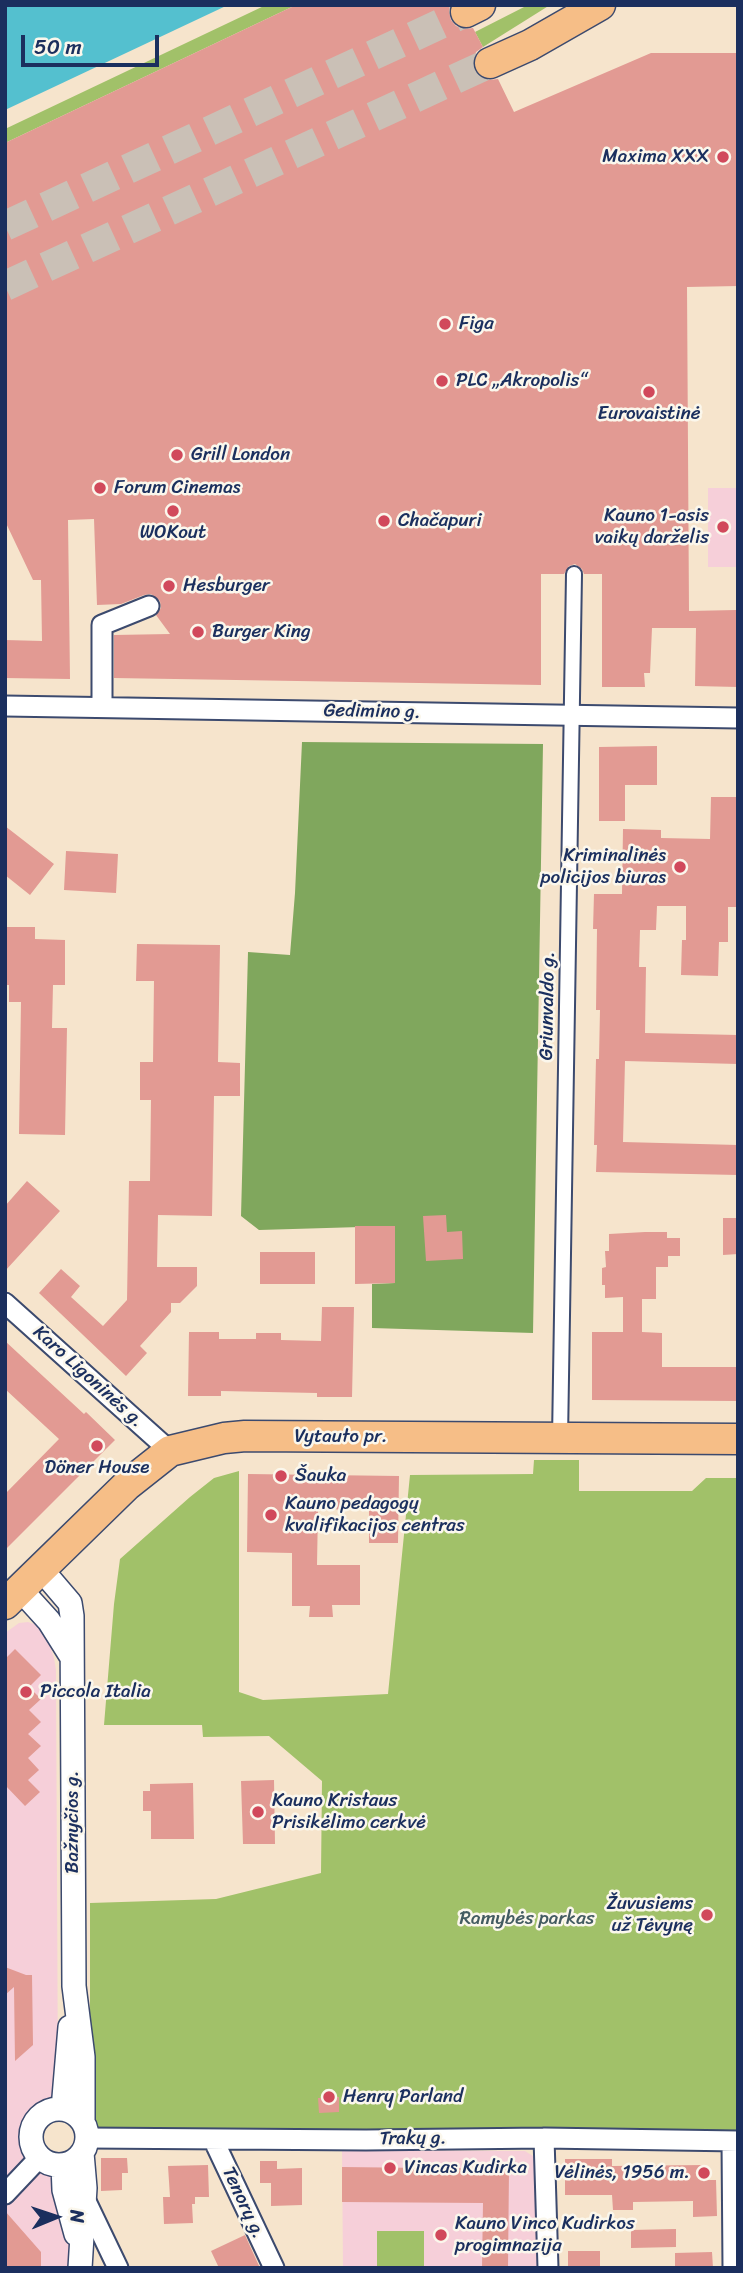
<!DOCTYPE html>
<html>
<head>
<meta charset="utf-8">
<style>
	body { margin:0 }
	#map { position:relative; width:743px; height:2273px; overflow:hidden; background:#f6e4cc; font-family:Sriracha,sans-serif }
	canvas { display:block }
	.frame { position:absolute; inset:0; border:7px solid #1b2f5e; pointer-events:none }
	.north { position:absolute; left:21px; top:2182px; width:70px; height:70px; -webkit-text-stroke:5px #fbf7ec; paint-order:stroke; rotate:88deg; font-size:19px; font-weight:700; line-height:28px; text-align:center; color:#1b2f5e }
	.north::after { content:''; display:block; margin:auto; width:24px; height:32px; background:#1b2f5e; clip-path:polygon(50% 0,100% 100%,50% 72%,0 100%) }
	.scale { position:absolute; left:21px; top:35px; width:138px; height:32px; box-sizing:border-box; border:4px solid #1b2f5e; border-top:0; padding-left:9px; font-size:21px; line-height:24px; white-space:nowrap; color:#1b2f5e; -webkit-text-stroke:5px #fbf7ec; paint-order:stroke }
</style>
</head>
<body>
<div id="map">
<canvas width="743" height="2273"></canvas>
<div class="frame"></div>
<div class="north">N</div>
<div class="scale">50 m</div>
</div>
<script>
const ctx = document.querySelector('canvas').getContext('2d');
ctx.lineJoin = 'round';
function fillPath(path, color) {
  ctx.fillStyle = color;
  ctx.fill(path, 'evenodd');
}
function stroke(path, color, width, dash) {
  ctx.strokeStyle = color;
  ctx.lineWidth = width;
  ctx.lineCap = dash ? 'butt' : 'round';
  ctx.setLineDash(dash || []);
  ctx.stroke(path);
}
function drawText(font, color, halo, rows, align = 'center') {
  ctx.font = font + ' Sriracha,sans-serif';
  ctx.lineWidth = 5;
  ctx.setLineDash([]);
  ctx.textBaseline = 'middle';
  ctx.strokeStyle = halo;
  ctx.fillStyle = color;
  for (const [text, x, y, turn = 0] of rows) {
    ctx.save();
    ctx.translate(x, y);
    ctx.rotate((+turn || 0) * Math.PI / 180);
    ctx.textAlign = isNaN(turn) ? turn : align;
    if (halo) ctx.strokeText(text, 0, 0);
    ctx.fillText(text, 0, 0);
    ctx.restore();
  }
}
fillPath(new Path2D(`
	M708 488H738V567H708Z
	M28 1622 37 1625 46 1634 54 1658 56 1670 58 2088 53 2098 29 2114 24 2128 25 2140 31 2157 55 2181 69 2236V2268H5V1633L19 1623Z
	M342 2150 525 2151 533 2156 536 2166 540 2268H343Z`), '#f6cfd9');
fillPath(new Path2D(`
	M266 5H296L5 143V129Z
	M528 5H550L483 47 475 32Z
	M534 1460H579V1491H692L706 1478H738V2132H112L98 2128 90 2121V1903L216 1899 321 1873 322 1781 269 1736 203 1737 202 1725H104L114 1604 120 1559 190 1497 214 1478 239 1471V1692L263 1700 388 1694 410 1475 533 1474Z
	M377 2231H424V2268H377Z`), '#a1c169');
fillPath(new Path2D(`
	M302 742 543 744 533 1333 372 1328V1284L395 1283 394 1226 259 1230 241 1216 248 952 290 955 295 893Z`), '#80a75d');
fillPath(new Path2D(`
	M5 5H228L5 110Z`), '#54c0cf');
fillPath(new Path2D(`
	M296 5H450L449 12 451 20 456 26 464 29 473 28 483 47 476 52 473 61 474 71 479 77 488 80 498 79 514 112 651 53H738V286L687 287 689 611 736 610 738 687 695 686 696 628H652L650 673H644L645 687H602V574H584L582 569 575 564 569 566 564 574H541V685L114 678V635L170 634 156 615 161 608 160 601 151 594 144 595 121 604 97 605 94 519 68 520 70 679 5 678V640L42 641 41 580H33L5 521V143Z
	M657 746V785H625V821H599V747Z
	M711 797H738V907H728V942H719L718 976 681 975 682 940H686V906H657L656 930H640L639 967H646L645 1033 738 1035V1064L625 1061 623 1142 738 1145V1175L596 1172 597 1145H594L596 1059H599L600 1010H596L597 929H593L594 894H622L623 829 661 830V838L710 839Z
	M5 826 54 864 30 895 5 875Z
	M66 851 118 854 116 893 64 890Z
	M5 927H35V939L65 940V985H53L52 1028H67L65 1135 19 1134 21 1002H9V985H5Z
	M137 944 220 945 218 1062 240 1063V1096H214L212 1216 158 1215 157 1267H197V1286L180 1303H171V1312L140 1346 147 1353 126 1376 39 1293 61 1269 80 1286 71 1297 103 1326 127 1300 129 1181H150L151 1100H140V1062H153L154 981H136Z
	M27 1181 60 1211 5 1271V1206Z
	M446 1215 447 1232 462 1231 463 1259 426 1261 423 1216Z
	M723 1218H738V1254L723 1255Z
	M355 1226H395V1283L355 1284Z
	M645 1232H667V1238H680V1256H668V1267H656V1299H642V1332L662 1333V1367H738V1401L592 1400V1332H623V1297L605 1298V1285H602V1268L606 1267 605 1251H609V1234Z
	M260 1252H315V1284H260Z
	M322 1307H354L352 1397H317V1393L221 1391V1396H188L189 1332H219V1339H256V1333H281V1340L321 1341Z
	M5 1341 84 1414 86 1412 115 1440 5 1550V1494L59 1439 5 1389Z
	M248 1474 399 1476 398 1543H369V1510L318 1509 317 1565H360V1605H332L333 1617H309L310 1606H292V1553L247 1552Z
	M15 1649 41 1675 29 1687 41 1699 29 1710 41 1722 28 1734 41 1746 28 1758 39 1770 28 1780 40 1792 25 1806 5 1785V1659Z
	M274 1780 275 1844H243L241 1781Z
	M193 1783 194 1839H151V1811H143V1791H150V1784Z
	M5 1967 26 1975H32L33 2045 15 2061 14 1987 5 1995Z
	M339 2097V2112L319 2113 318 2098Z
	M101 2158H127L128 2173H122V2190L101 2191Z
	M565 2159H612V2166L704 2165V2180H716L717 2216 693 2217V2201L633 2202V2210H613L612 2195H565Z
	M260 2161H277V2169L302 2168V2205L271 2206V2183H260Z
	M208 2165 209 2197H195V2204H192L193 2223 164 2224 163 2197H170L168 2166Z
	M342 2167 509 2169 508 2268H482L483 2203 342 2202Z
	M5 2211 41 2252V2268H5Z
	M676 2229V2247L631 2248V2230Z
	M245 2235 260 2268H219L211 2251Z
	M568 2251H600V2268H568Z
	M712 2252 713 2268H675V2253Z`), '#e29a93');
stroke(new Path2D(`
	M5 226 466 12
	M5 286 490 63`), '#cac0b6', 30, [30, 15]);
const pedestrian = new Path2D(`
	M560 1438 574 574`);
const minor = new Path2D(`
	M5 706 738 718
	M102 707V625L149 606
	M5 1303 170 1451
	M87 2138 366 2140 544 2138 738 2141
	M544 2138 548 2268
	M213 2139 274 2268
	M732 2141 733 2268
	M5 2194 40 2157
	M84 2197 118 2268`);
const tertiary = new Path2D(`
	M41 1569 70 1603 72 1616 74 1986 83 2057V2121
	M20 1589 49 1621 71 1656
	M31 2137a28 28 0 1 1 56 0a28 28 0 1 1-56 0Z
	M63 2109 70 2027
	M63 2165 64 2190 76 2234
	M80 2268 85 2188 82 2153`);
const primary = new Path2D(`
	M466 12 480 5
	M490 63 530 45 600 5
	M5 1604 127 1485 170 1451 224 1438 245 1436 738 1439`);
stroke(pedestrian, '#3c4a6e', 18);
stroke(minor, '#3c4a6e', 23);
stroke(tertiary, '#3c4a6e', 26);
stroke(primary, '#3c4a6e', 33);
stroke(pedestrian, '#fff', 14);
stroke(minor, '#fff', 19);
stroke(tertiary, '#fff', 23);
stroke(primary, '#f6be87', 30);
for (const [x, y, r, color] of [
	[723,157,7,"#d1495b"],
	[445,324,7,"#d1495b"],
	[442,381,7,"#d1495b"],
	[649,392,7,"#d1495b"],
	[177,455,7,"#d1495b"],
	[100,488,7,"#d1495b"],
	[173,511,7,"#d1495b"],
	[384,521,7,"#d1495b"],
	[723,527,7,"#d1495b"],
	[169,586,7,"#d1495b"],
	[198,632,7,"#d1495b"],
	[680,867,7,"#d1495b"],
	[97,1446,7,"#d1495b"],
	[281,1476,7,"#d1495b"],
	[271,1515,7,"#d1495b"],
	[26,1692,7,"#d1495b"],
	[258,1812,7,"#d1495b"],
	[707,1915,7,"#d1495b"],
	[329,2097,7,"#d1495b"],
	[390,2168,7,"#d1495b"],
	[704,2173,7,"#d1495b"],
	[441,2235,7,"#d1495b"]
]) {
  const dot = new Path2D();
  dot.arc(x, y, r, 0, 2 * Math.PI);
  ctx.fillStyle = color;
  ctx.fill(dot);
  stroke(dot, '#fbf7ec', 2.5);
}
drawText('19px', '#1b2f5e', '#fbf7ec', [
	["Maxima XXX",709,157,"right"],
	["Figa",459,324],
	["PLC „Akropolis“",456,381],
	["Eurovaistinė",649,414,"center"],
	["Grill London",191,455],
	["Forum Cinemas",114,488],
	["Kauno 1-asis",709,516,"right"],
	["vaikų darželis",709,538,"right"],
	["Chačapuri",398,521],
	["WOKout",173,533,"center"],
	["Hesburger",183,586],
	["Burger King",212,632],
	["Kriminalinės",666,856,"right"],
	["policijos biuras",666,878,"right"],
	["Döner House",97,1468,"center"],
	["Šauka",295,1476],
	["Kauno pedagogų",285,1504],
	["kvalifikacijos centras",285,1526],
	["Piccola Italia",40,1692],
	["Kauno Kristaus",272,1801],
	["Prisikėlimo cerkvė",272,1823],
	["Žuvusiems",693,1904,"right"],
	["už Tėvynę",693,1926,"right"],
	["Henry Parland",343,2097],
	["Vincas Kudirka",404,2168],
	["Vėlinės, 1956 m.",690,2173,"right"],
	["Kauno Vinco Kudirkos",455,2224],
	["progimnazija",455,2246]
], 'left');
drawText('19px', '#1b2f5e', '#fbf7ec', [
	["Gedimino g.",372,712,1],
	["Griunvaldo g.",548,1006,-89],
	["Karo Ligoninės g.",88,1377,42],
	["Vytauto pr.",341,1437],
	["Bažnyčios g.",73,1822,-90],
	["Trakų g.",413,2139,-1],
	["Tenorų g.",243,2203,65]
]);
drawText('19px', '#435b61', '#fbf7ec', [
	["Ramybės parkas",527,1919]
]);
</script>
</body>
</html>
